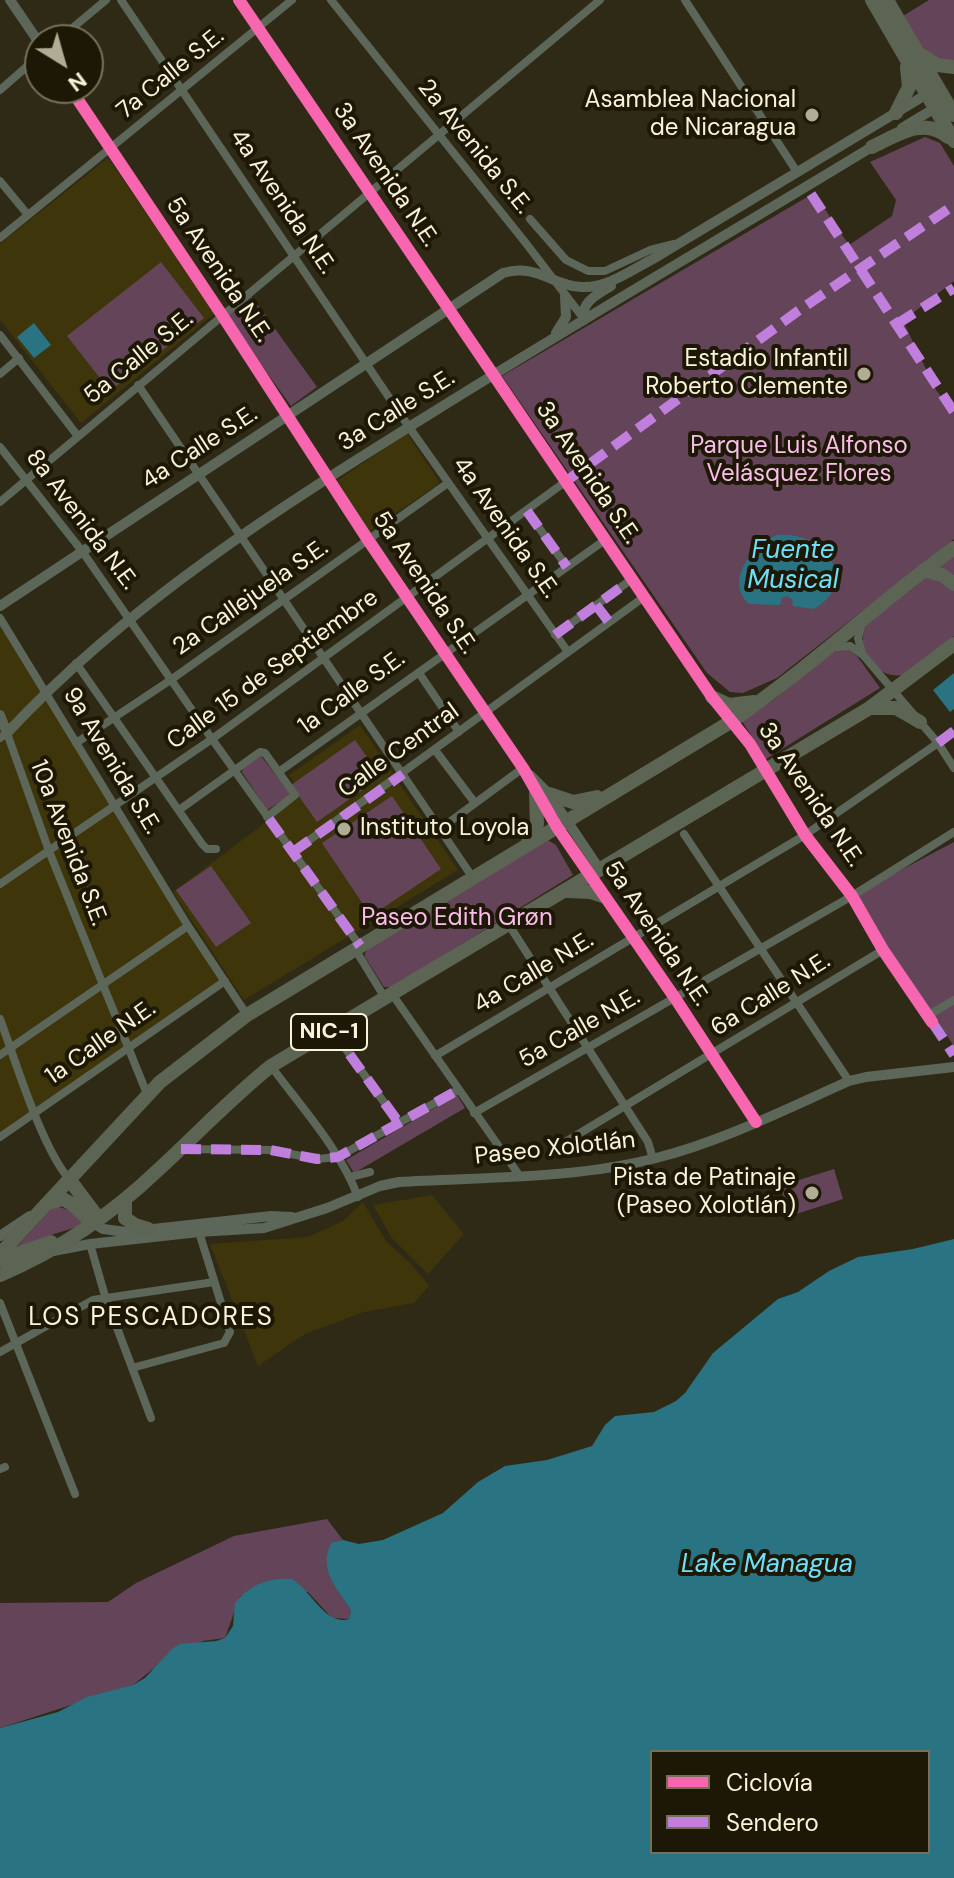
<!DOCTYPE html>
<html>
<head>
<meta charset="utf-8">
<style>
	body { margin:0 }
	#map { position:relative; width:954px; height:1878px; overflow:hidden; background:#2e2a16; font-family:"DM Sans",sans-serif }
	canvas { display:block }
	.legend { position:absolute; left:650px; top:1750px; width:280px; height:104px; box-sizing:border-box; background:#1d1805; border:2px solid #75705a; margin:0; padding:10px 14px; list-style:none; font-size:24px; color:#f8f3d9 }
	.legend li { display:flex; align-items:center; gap:16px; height:40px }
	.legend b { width:40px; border:2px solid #75705a }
	.north { position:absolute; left:24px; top:24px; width:80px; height:80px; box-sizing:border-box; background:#1d1805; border:2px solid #75705a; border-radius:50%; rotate:143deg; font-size:22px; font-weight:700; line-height:32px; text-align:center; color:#f8f3d9 }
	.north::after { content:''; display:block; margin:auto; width:28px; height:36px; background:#b1ad95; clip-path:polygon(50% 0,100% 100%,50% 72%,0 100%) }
</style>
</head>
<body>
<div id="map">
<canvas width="954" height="1878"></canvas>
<ul class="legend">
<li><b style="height:10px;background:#f766af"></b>Ciclovía</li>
<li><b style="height:10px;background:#c07fdc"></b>Sendero</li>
</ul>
<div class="north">N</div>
</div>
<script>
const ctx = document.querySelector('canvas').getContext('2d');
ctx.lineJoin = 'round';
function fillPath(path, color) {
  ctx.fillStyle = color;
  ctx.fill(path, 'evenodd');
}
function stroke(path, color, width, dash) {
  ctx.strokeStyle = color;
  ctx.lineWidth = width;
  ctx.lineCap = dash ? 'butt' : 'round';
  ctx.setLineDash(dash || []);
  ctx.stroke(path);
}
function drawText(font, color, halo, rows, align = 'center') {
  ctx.font = font + ' "DM Sans",sans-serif';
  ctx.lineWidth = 8;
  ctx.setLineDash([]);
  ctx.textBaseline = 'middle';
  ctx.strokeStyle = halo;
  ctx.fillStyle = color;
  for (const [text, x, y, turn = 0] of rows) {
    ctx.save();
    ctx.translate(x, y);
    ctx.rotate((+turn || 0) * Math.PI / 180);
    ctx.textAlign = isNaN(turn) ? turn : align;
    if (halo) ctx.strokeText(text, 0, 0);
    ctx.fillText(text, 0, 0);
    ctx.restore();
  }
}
fillPath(new Path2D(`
	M108 158 215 313 81 423 0 320V244Z
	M407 433 440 483 370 531 337 481Z
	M0 618 225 981 0 1137Z
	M360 725 458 870 244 1000 173 892 302 795 289 775Z
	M432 1195 464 1234 428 1274 391 1237 373 1205Z
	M363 1202 386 1241 412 1265 429 1286 414 1303 364 1312 305 1334 258 1366 210 1244 308 1237 343 1221Z`), '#3e350b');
fillPath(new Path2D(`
	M929 0H954V67L937 65 898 19Z
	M925 137 940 143 954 166V281L909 316 907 313 901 317 936 390 954 413V539L777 678 743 693 730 692 707 673 502 376 814 193 849 245 892 216 896 200 870 162Z
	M161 262 204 318 110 391 67 336Z
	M252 297 317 387 291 406 226 316Z
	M954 556V636L904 675C876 680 853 649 867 624Z
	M846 648 857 656 880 688 766 759 742 721 775 699 836 650Z
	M355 740 381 777 317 822 291 785Z
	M261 756 291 795 267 810 242 772 243 768Z
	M392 796 441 869 371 916 322 843Z
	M548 840 556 845 573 875 392 987H384L365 957V953L370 947Z
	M954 842V1046L852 896Z
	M211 866 251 923 216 947 176 890Z
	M457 1095 465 1108 354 1173 346 1160Z
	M834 1169 843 1199 790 1216 780 1186Z
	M54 1206 74 1211 86 1221 83 1225 51 1235 10 1254Z
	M327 1519 343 1540 332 1542 338 1591 351 1610 349 1619 332 1618 308 1592 240 1596 225 1638 203 1641 153 1669 133 1685 0 1728V1603L108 1602 136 1583 234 1536Z`), '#644459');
fillPath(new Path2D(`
	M34 323 51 345 34 358 17 337Z
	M777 535C825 530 861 582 814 609L793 606 792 599 787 596 782 598 780 605 749 604C724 580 752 546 777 535Z
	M954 673V709L950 712 933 690Z
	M954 1239V1878H0V1728L58 1712 87 1697 133 1685 145 1678 173 1648 180 1644 216 1641 225 1638 233 1626 235 1603C249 1585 269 1577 292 1579 311 1590 325 1626 349 1619L351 1610C337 1589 317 1568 332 1542L343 1540 359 1544 383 1540 443 1513 478 1482 505 1466 547 1460 592 1446 605 1425 615 1416 654 1412 676 1401 685 1393 713 1353 778 1299 798 1292 829 1271 858 1257 913 1249ZM652 1752H928V1852H652Z`), '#297382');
stroke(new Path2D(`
	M121 0 409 427 568 652
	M239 0 712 697 750 744 805 835 852 896 883 950 932 1022
	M331 0 525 242 584 319
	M685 0 797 172
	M58 40 106 0
	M0 90 40 55
	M0 181 28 215
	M530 219 566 260 588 271H605L650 250 674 244
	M0 238 292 0
	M0 335 77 435
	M0 374 19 358
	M138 385 473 878
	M0 447 82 551 212 739 360 946
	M0 502 600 0
	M527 511 567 567
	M596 605 609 622
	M0 618 188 926 247 1015
	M555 635 632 579
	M835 647 850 646 863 655 938 743 954 768
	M862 653 858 638 862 624
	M76 663 202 844 207 849H216
	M419 673 459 732
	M0 738 7 733 49 851 147 1094
	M76 743 172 679 448 483
	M435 750 475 803
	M280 771 605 540
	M179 810 260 752 265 753 295 795 267 817
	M440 829 523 768
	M684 834 849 1081
	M293 852 644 597
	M590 876 675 998 756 1122
	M0 884 212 739 565 482
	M509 925 648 1142 653 1159
	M355 949 385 998
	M392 994 519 1175
	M927 1016 954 1000
	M0 1019C16 1062 41 1146 69 1179
	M332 1030 399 1123
	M0 1055 188 926
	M435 1056 805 835 938 743
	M271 1066C301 1107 340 1149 358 1197
	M474 1113 852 896 954 832
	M0 1137 225 981
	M557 1147 883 950
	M181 1149 270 1150 317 1159 338 1157 458 1090
	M350 1177 370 1172
	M90 1244 105 1296 151 1418
	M0 1303 75 1494
	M0 1352 93 1300 214 1282
	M132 1368 224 1343 230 1332 199 1232
	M0 1469 5 1467`), '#5c6659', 8);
stroke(new Path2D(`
	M10 0 40 44
	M70 88C222 314 369 543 523 768L536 793 590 876
	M902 128 935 108
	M584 320C580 302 598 294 611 286
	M556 333 566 317 565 296
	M0 606 503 273C537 263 552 286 582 287 608 288 631 270 653 259L927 94
	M0 715 7 733C128 603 280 507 430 414 577 322 727 235 875 145
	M530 775 549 794 600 870
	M93 1223 103 1229 126 1232 271 1216 292 1217
	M0 1236 30 1216
	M53 1251 90 1244 199 1232 264 1228 327 1208 380 1186 399 1182C481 1177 576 1179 656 1158 723 1141 786 1109 849 1081L866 1077 954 1067`), '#5c6659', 10);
stroke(new Path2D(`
	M872 0 954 141
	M887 0 954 115
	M921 55 937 65 954 67
	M896 113 909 87 907 67
	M872 147C897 135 924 116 948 137
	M924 570 942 575 954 584
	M712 697 729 705 754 702
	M873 708H896L920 722
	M549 794 573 802 597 797
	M528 842 537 824 536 793
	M567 891 591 892 603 896
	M69 1179 99 1219
	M125 1199V1218L135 1225 148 1229
	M48 1203 63 1199 72 1204 93 1223
	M0 1254 160 1082 247 1015 732 721C810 668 878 603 954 548
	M0 1260 51 1242
	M0 1275C59 1250 112 1214 158 1170 196 1135 231 1098 271 1066L868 709 954 644`), '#5c6453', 14);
stroke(new Path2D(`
	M811 194 954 412
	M897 324 954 288
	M565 482 798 311 954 205
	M527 511 567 567
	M596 605 609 622
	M555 635 632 579
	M938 743 954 731
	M269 819 360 946
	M293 852 403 774
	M932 1022 954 1055
	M332 1030 399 1123
	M181 1149 270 1150 317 1159 338 1157 458 1090`), '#c07fdc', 10, [20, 10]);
stroke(new Path2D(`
	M239 0 712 697 750 744 805 835 852 896 883 950 932 1022
	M70 88 222 315 368 540 523 768 557 827 675 998 756 1122`), '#f766af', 12);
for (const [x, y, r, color] of [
	[812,115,8,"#b1ad95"],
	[864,374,8,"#b1ad95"],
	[344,829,8,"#b1ad95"],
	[812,1193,8,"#b1ad95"]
]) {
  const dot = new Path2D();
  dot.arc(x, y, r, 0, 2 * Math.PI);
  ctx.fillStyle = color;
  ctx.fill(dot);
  stroke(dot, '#1d1805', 3);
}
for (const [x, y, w] of [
	[329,1032,76]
]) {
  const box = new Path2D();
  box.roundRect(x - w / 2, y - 18, w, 36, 6);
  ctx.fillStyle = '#1d1805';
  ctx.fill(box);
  stroke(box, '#f8f3d9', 2);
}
drawText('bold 22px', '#f8f3d9', null, [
	["NIC-1",329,1032]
]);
drawText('24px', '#f8f3d9', '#1d1805', [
	["7a Calle S.E.",171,74,-39],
	["2a Avenida S.E.",474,147,51],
	["3a Avenida N.E.",385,175,56],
	["4a Avenida N.E.",282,202,56],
	["5a Avenida N.E.",218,270,56],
	["5a Calle S.E.",139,358,-39],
	["3a Calle S.E.",397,411,-32],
	["4a Calle S.E.",200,448,-33],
	["3a Avenida S.E.",587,473,56],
	["8a Avenida N.E.",81,520,53],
	["4a Avenida S.E.",505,528,55],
	["5a Avenida S.E.",424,583,56],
	["2a Callejuela S.E.",251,598,-35],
	["Calle 15 de Septiembre",273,670,-36],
	["1a Calle S.E.",352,693,-36],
	["Calle Central",399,751,-36],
	["9a Avenida S.E.",111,761,59],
	["3a Avenida N.E.",810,795,56],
	["10a Avenida S.E.",68,843,69],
	["5a Avenida N.E.",656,934,56],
	["4a Calle N.E.",534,973,-31],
	["6a Calle N.E.",771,995,-32],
	["5a Calle N.E.",580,1029,-30],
	["1a Calle N.E.",101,1043,-35],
	["Paseo Xolotlán",555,1149,-6]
]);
drawText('24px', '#f8f3d9', '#1d1805', [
	["Asamblea Nacional",796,101],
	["de Nicaragua",796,129],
	["Estadio Infantil",848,360],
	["Roberto Clemente",848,388],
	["Instituto Loyola",360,829,"left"],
	["Pista de Patinaje",796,1179],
	["(Paseo Xolotlán)",796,1207]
], 'right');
drawText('24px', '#fbbeea', '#1d1805', [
	["Parque Luis Alfonso",799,447],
	["Velásquez Flores",799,475],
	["Paseo Edith Grøn",457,919]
]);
drawText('italic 26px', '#6ce0fd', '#1d1805', [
	["Fuente",793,551],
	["Musical",793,581],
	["Lake Managua",767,1565]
]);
ctx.letterSpacing = '2px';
drawText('26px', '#f8f3d9', '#1d1805', [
	["LOS PESCADORES",151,1318]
]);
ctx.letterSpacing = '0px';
</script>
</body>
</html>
